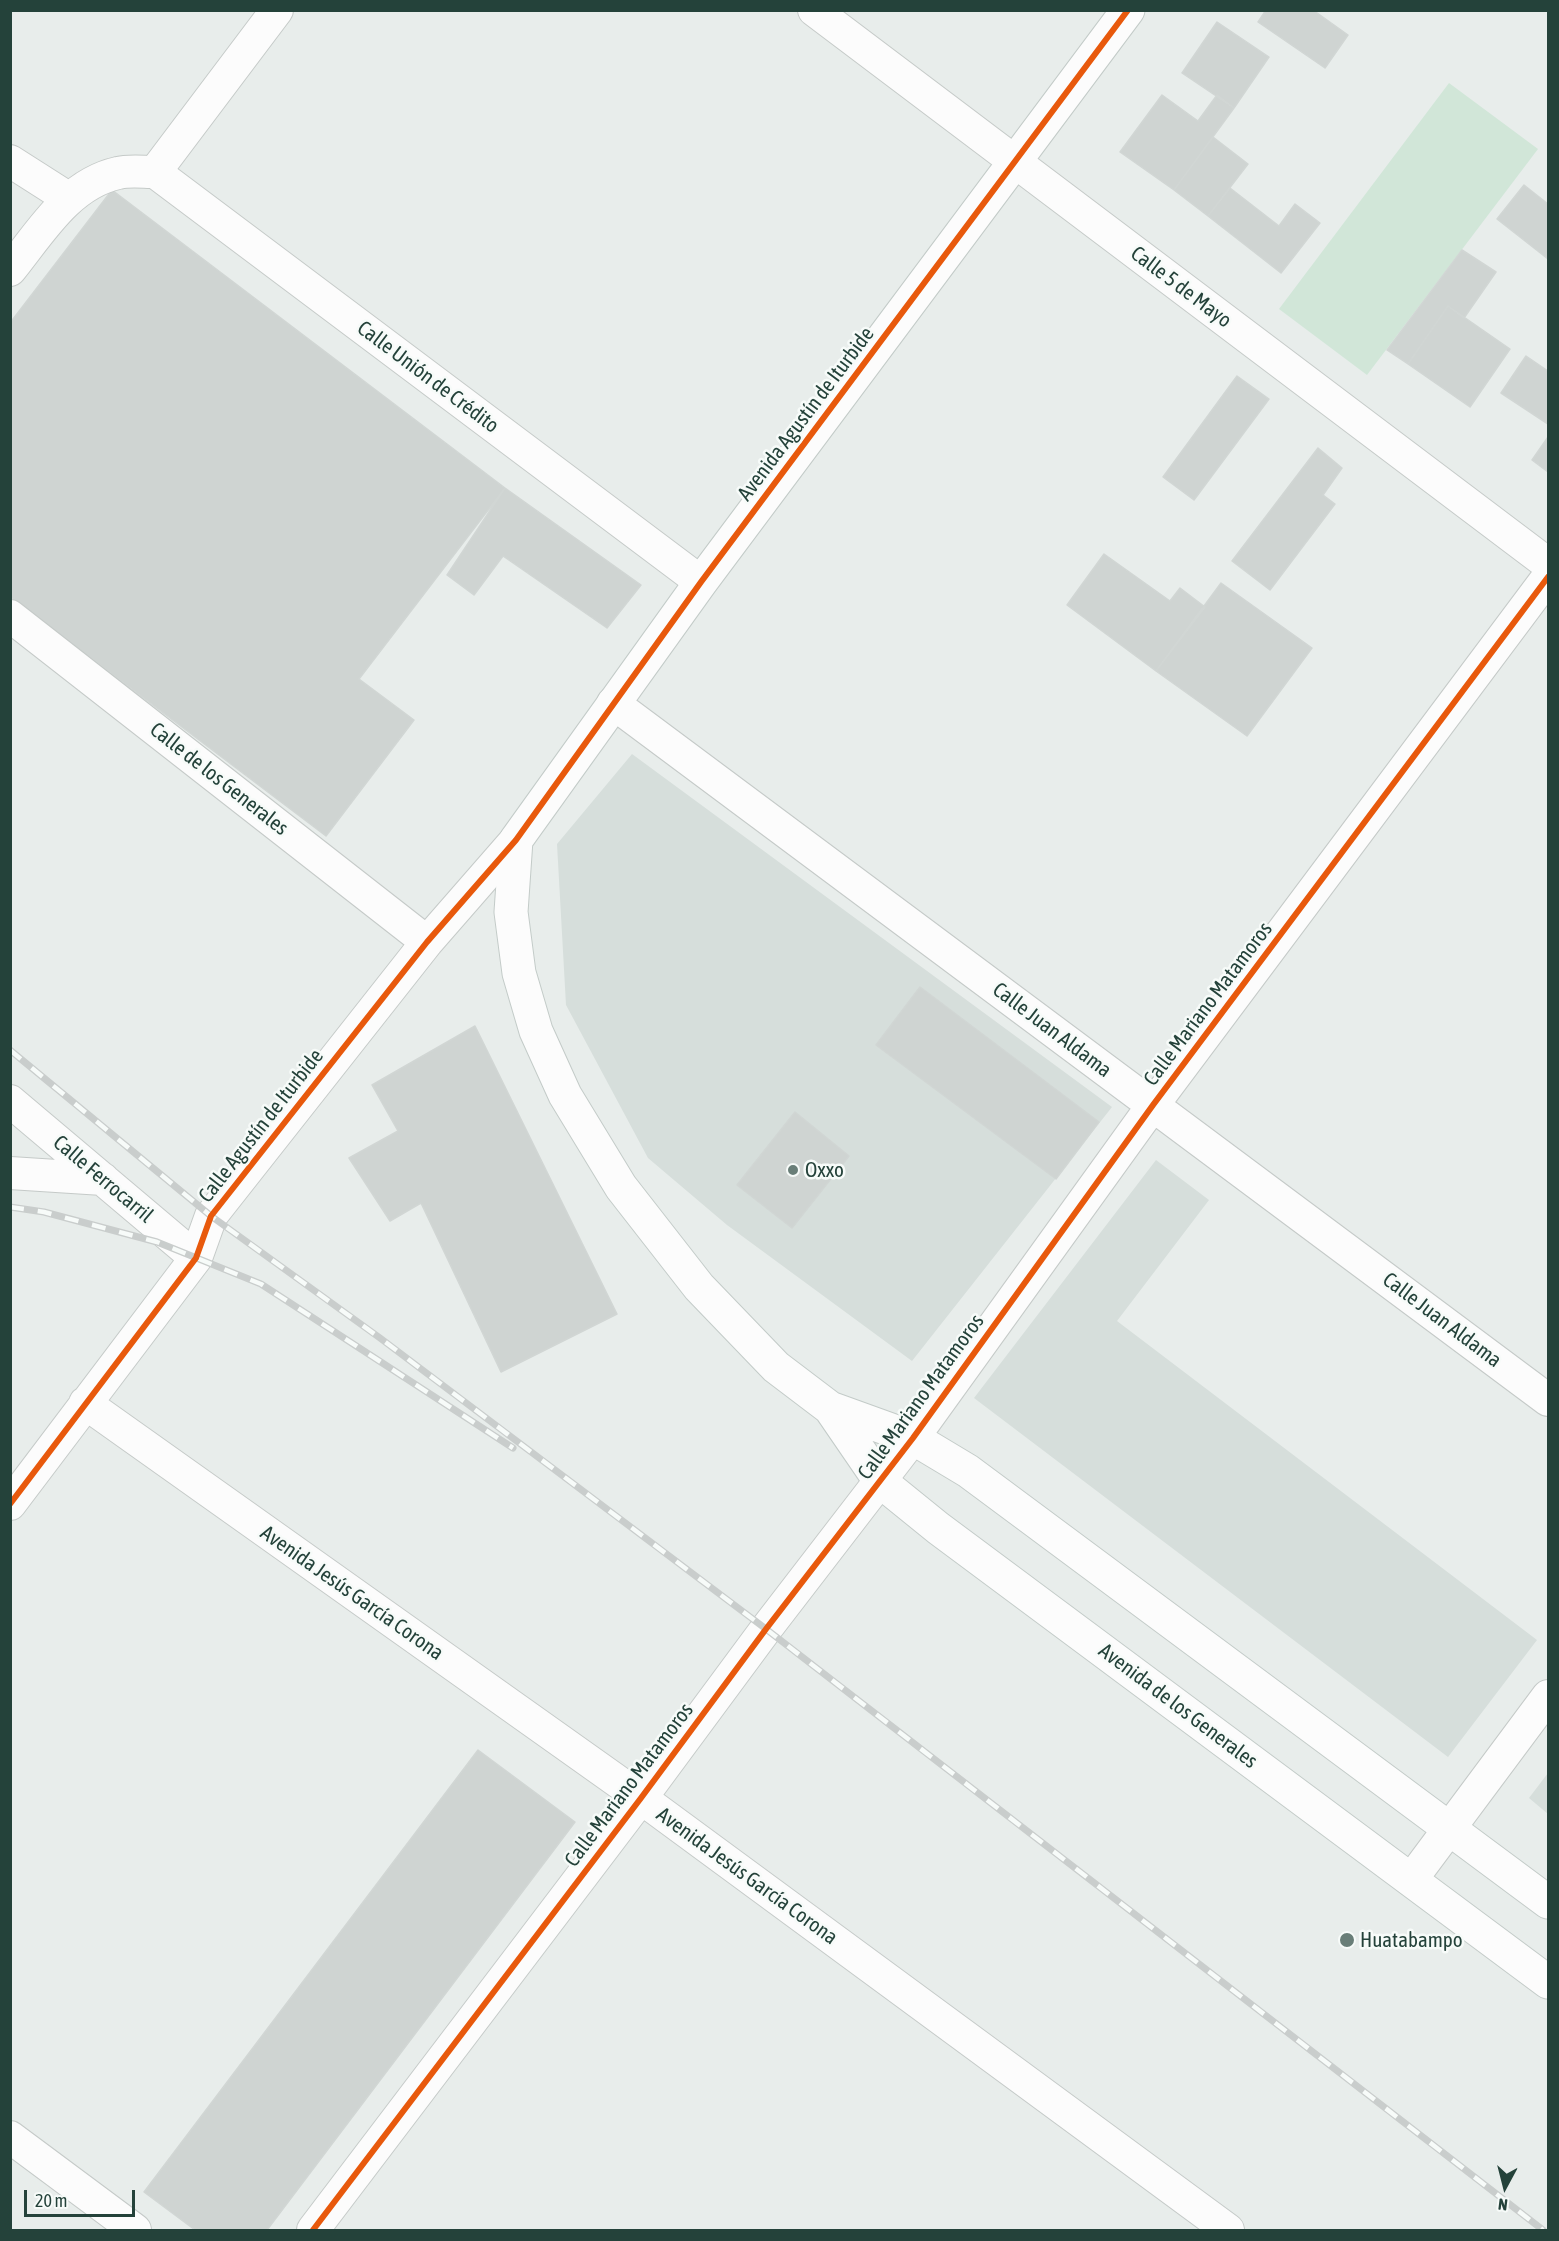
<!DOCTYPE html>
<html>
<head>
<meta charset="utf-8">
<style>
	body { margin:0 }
	#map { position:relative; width:1559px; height:2241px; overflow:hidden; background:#e8edeb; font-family:"Asap Condensed",sans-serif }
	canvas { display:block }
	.frame { position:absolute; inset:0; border:12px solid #24423a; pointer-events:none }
	.north { position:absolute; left:1475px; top:2157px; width:60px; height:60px; -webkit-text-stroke:4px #f7fbf9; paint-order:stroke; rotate:187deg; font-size:16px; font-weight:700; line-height:24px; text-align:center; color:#24423a }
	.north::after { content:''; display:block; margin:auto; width:21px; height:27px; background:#24423a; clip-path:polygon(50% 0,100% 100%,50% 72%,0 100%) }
	.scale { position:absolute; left:24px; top:2190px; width:111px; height:27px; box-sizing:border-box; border:3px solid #24423a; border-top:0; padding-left:8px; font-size:18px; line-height:21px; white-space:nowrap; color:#24423a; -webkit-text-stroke:4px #f7fbf9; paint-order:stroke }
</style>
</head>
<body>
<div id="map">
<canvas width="1559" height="2241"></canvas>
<div class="frame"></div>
<div class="north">N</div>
<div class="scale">20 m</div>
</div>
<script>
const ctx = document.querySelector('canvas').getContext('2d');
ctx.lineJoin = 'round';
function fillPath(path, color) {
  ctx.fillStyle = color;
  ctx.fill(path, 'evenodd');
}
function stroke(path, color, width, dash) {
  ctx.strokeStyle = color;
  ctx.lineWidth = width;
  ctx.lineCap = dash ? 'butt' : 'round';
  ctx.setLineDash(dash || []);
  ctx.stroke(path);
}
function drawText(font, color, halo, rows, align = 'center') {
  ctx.font = font + ' "Asap Condensed",sans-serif';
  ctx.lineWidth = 5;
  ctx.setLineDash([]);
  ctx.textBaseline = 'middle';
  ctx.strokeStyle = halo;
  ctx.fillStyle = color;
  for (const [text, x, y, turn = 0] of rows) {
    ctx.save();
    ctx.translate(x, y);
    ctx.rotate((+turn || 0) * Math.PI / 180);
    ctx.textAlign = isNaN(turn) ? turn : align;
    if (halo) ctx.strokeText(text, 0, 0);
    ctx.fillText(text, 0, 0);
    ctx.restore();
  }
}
fillPath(new Path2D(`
	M632 754 1112 1107 912 1361 727 1225 648 1158 566 1005 557 844Z
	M1156 1160 1209 1200 1117 1321 1537 1640 1448 1757 974 1398Z
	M1548 1773V1814L1529 1798Z`), '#d6dedb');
fillPath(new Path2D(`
	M1449 83 1538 149 1367 375 1279 309Z`), '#d1e6d8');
const building = new Path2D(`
	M1266 10H1313L1348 35 1325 68 1258 22Z
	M1217 22 1269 57 1234 108 1182 73Z
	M1162 95 1198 121 1217 95 1234 108 1174 190 1120 152Z
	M1213 137 1248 164 1208 216 1174 190Z
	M1524 185 1548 204V259L1497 219Z
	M1230 188 1279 226 1295 204 1320 223 1281 273 1208 216Z
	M112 190 505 488 359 679 414 720 326 836 10 597V323Z
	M1462 250 1496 272 1464 318 1448 306 1408 364 1387 350Z
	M1448 306 1510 349 1470 407 1408 364Z
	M1526 356 1548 371V424L1501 393Z
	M1237 376 1269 399 1194 500 1163 477Z
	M1548 437V472L1532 460Z
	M1318 448 1342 468 1323 495 1335 504 1270 590 1232 561Z
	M505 488 641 585 607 628 503 556 474 595 447 575Z
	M1104 554 1170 601 1180 588 1205 607 1156 671 1067 605Z
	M1221 583 1312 648 1247 736 1156 671Z
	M920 987 1099 1122 1056 1179 876 1045Z
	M475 1026 617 1314 501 1372 421 1203 390 1221 349 1158 398 1131 372 1085Z
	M795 1112 849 1156 792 1228 737 1185Z
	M478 1750 575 1822 267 2230H195L144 2192Z`);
fillPath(building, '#cfd4d2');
stroke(building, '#d1d6d4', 1.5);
const street = new Path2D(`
	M814 10 1548 564
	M10 161 68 198
	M155 172 701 582
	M155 172 277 10
	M10 270C40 233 68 184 118 173 129 170 143 172 155 172
	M10 616 427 942
	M613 703 1548 1400
	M10 1101 196 1258
	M10 1173 103 1179
	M85 1403 641 1798 1228 2230
	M10 1504 196 1258 211 1216 427 942 516 840
	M1411 1880 1548 1696
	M10 2137 135 2230
	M313 2230 641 1798 766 1629 913 1438 1153 1105 1548 577`);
const secondary = new Path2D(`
	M1128 10 701 582 516 840 511 912 519 973 536 1031 565 1095 621 1187 699 1287 776 1367 830 1408 913 1438 968 1471 1548 1902
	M830 1408 880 1481 938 1528 1548 1982`);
stroke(street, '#c5cac8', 34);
stroke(secondary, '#c3cbc8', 35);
stroke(street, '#fcfcfc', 32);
stroke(secondary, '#fcfcfc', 33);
const rail = new Path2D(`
	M10 1050 211 1216 380 1338 766 1629 1543 2230
	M10 1207 44 1212 157 1242 261 1284 513 1448`);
stroke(rail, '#c9cdcc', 7);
stroke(rail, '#f7fbf9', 4.5, [14]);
stroke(new Path2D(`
	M10 1504 196 1258 211 1216 427 942 516 840 701 582 1128 10
	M313 2230 641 1798 766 1629 913 1438 1153 1105 1548 577`), '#e8590c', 6);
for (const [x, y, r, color] of [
	[793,1170,6,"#697e78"],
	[1347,1940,8,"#697e78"]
]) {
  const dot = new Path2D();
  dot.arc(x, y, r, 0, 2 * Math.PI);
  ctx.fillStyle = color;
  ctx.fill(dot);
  stroke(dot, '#f7fbf9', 2);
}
drawText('21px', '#24423a', '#f7fbf9', [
	["Calle 5 de Mayo",1181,287,37],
	["Calle Unión de Crédito",428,377,37],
	["Avenida Agustín de Iturbide",806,414,-53],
	["Calle de los Generales",219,779,38],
	["Calle Mariano Matamoros",1208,1004,-53],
	["Calle Juan Aldama",1052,1030,37],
	["Calle Agustín de Iturbide",261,1126,-52],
	["Calle Ferrocarril",103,1179,40],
	["Calle Juan Aldama",1442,1320,37],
	["Calle Mariano Matamoros",921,1397,-54],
	["Avenida Jesús García Corona",352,1593,35],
	["Avenida de los Generales",1178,1706,37],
	["Calle Mariano Matamoros",629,1785,-53],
	["Avenida Jesús García Corona",747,1876,36]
]);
drawText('21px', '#24423a', '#f7fbf9', [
	["Oxxo",805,1170],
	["Huatabampo",1360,1940]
], 'left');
</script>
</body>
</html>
